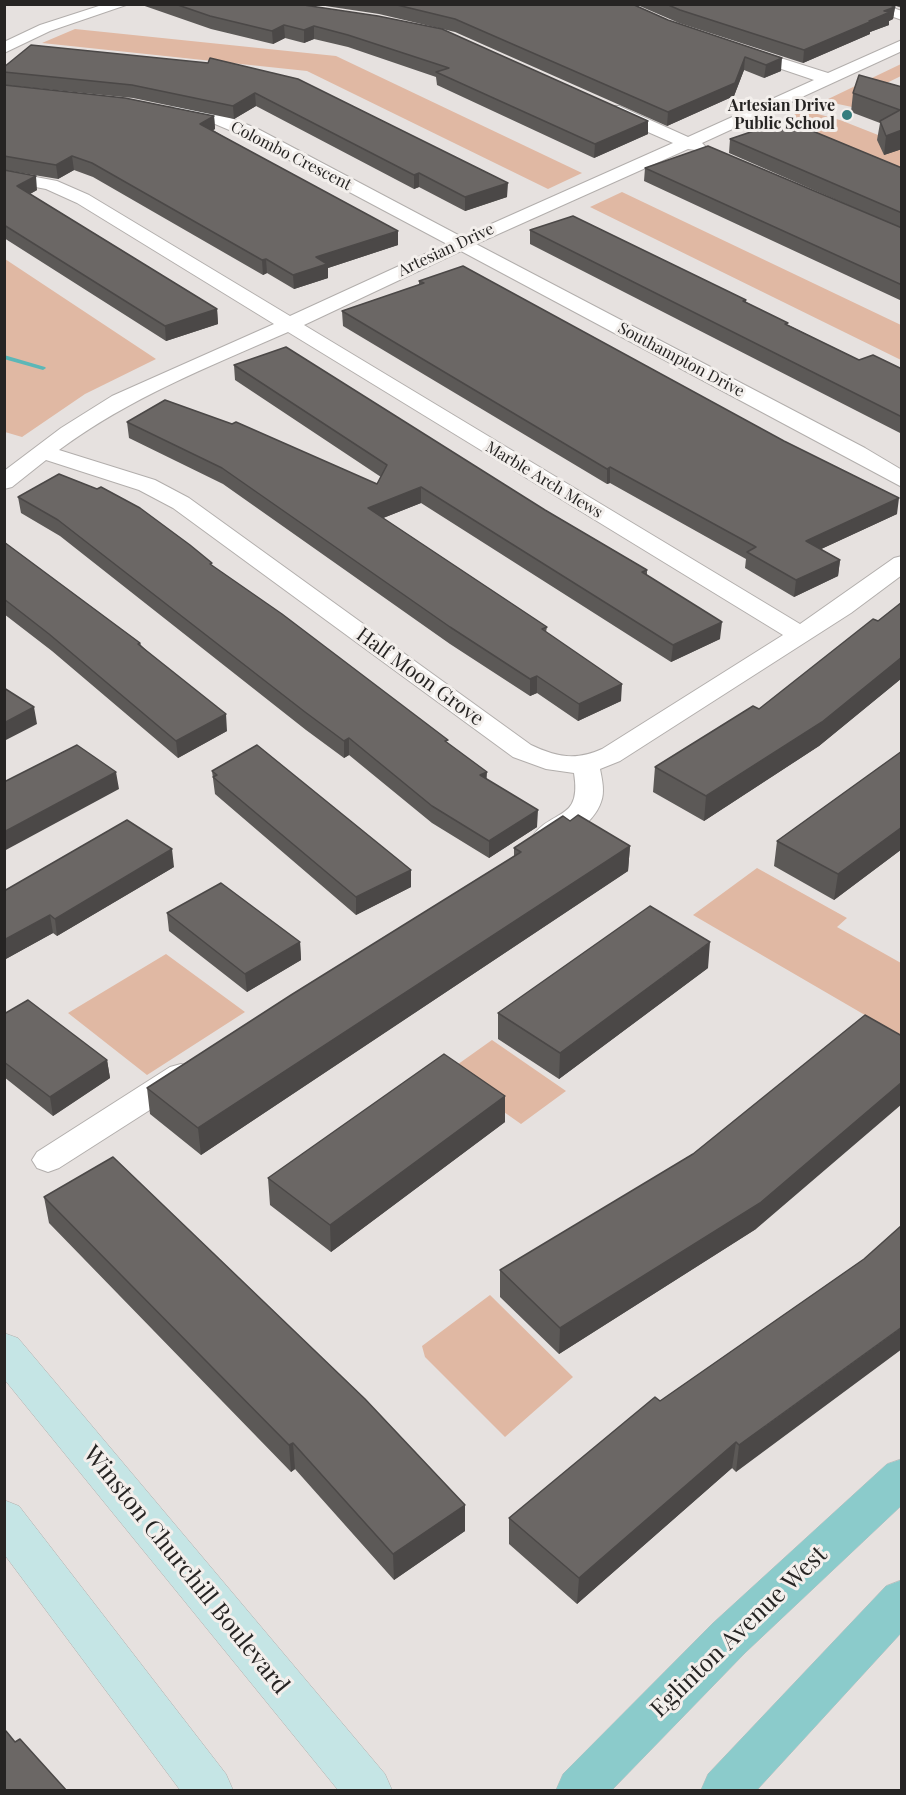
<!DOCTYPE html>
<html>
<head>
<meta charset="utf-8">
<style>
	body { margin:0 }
	#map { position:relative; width:906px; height:1795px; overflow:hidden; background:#e6e1df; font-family:"Playfair Display",serif }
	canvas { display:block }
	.frame { position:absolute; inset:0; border:6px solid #262423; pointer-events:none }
</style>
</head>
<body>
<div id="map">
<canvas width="906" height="1795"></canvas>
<div class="frame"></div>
</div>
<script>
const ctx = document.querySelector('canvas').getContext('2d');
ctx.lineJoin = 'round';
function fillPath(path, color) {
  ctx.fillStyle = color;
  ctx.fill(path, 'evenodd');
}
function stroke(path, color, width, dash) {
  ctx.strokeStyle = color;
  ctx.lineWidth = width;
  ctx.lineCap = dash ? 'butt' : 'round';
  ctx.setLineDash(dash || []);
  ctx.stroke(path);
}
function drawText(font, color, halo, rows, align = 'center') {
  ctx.font = font + ' "Playfair Display",serif';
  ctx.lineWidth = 6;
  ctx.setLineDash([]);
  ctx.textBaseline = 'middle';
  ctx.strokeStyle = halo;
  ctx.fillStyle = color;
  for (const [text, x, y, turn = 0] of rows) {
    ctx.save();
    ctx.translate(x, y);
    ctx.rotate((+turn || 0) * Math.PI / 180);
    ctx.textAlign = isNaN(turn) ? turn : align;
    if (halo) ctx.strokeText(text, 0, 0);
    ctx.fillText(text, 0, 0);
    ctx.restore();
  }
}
fillPath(new Path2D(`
	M75 29 336 56 582 173 548 189 307 71 42 43Z
	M901 64V76L858 97 852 107 824 101Z
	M803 110 840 120 901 144V170L782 120Z
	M622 192 901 325V360L590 207Z
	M4 259H5L156 359 85 394 22 437 5 432Z
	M757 868 847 918 837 927 901 963V1036L693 915Z
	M166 954 245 1012 147 1075 68 1013Z
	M492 1040 566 1091 521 1124 447 1072Z
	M490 1295 573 1377 505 1437 425 1357 422 1346Z`), '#e0b8a3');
fillPath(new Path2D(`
	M4 355 45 367 46 368 43 370 4 359Z`), '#5cb7b7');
const street = new Path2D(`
	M105 4H129L50 31 4 53V42L40 25Z
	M857 4H881L902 11V20Z
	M902 40V51L702 143 706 147 703 151 688 149 476 244 865 448 902 470V487L461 251 304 325 800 624 894 558 902 556V575L851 613 620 761 600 769C602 779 605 792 601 802 594 824 559 849 536 843L532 837C552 808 582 822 574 773L546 769 513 757 173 508 139 490 46 460 12 487 4 489V471L61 428 112 396 274 324 77 203 46 189 4 181V171L57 181 89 195 290 316 447 244 246 137 215 124 170 115 168 111 170 107 176 106 226 116 258 129 462 237 673 143 607 114 605 110 607 106H619L688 137 814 80 740 55 738 52 740 49H752L828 73ZM288 332 783 635 602 749C576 761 556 757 531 745L189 498 155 480 59 450C129 398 208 367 288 332Z
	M181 1064 192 1067 197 1075 192 1083 59 1168 48 1172 37 1168 32 1160 37 1152 170 1067Z`);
const secondary = new Path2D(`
	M4 1333 18 1338 385 1774 392 1790H338L4 1379Z
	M4 1500 19 1506 226 1774 233 1790H180L4 1554Z`);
const primary = new Path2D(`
	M902 1459V1505L745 1653 612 1790H556L563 1774 713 1623 887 1464Z
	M902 1580V1632L757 1790H701L708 1774 886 1586Z`);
stroke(street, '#b2aeac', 2);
stroke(secondary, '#b2aeac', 1);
stroke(primary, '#bebdbd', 1);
fillPath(street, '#fff');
fillPath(secondary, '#c5e5e5');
fillPath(primary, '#8bcbcb');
fillPath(new Path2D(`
	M139 4H297L648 121V134L594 158 437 85 436 77 348 47 314 39 304 43 285 38 273 44 211 29Z
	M312 4H632L781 71 764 78 744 70 734 96 667 126 455 32 379 14Z
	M635 4H888L895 7 893 19 889 21V25L870 32V34L803 63 679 23Z
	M890 4H902V8Z
	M208 63 507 197 465 211 419 187 414 189 256 106 234 119 133 98 4 85V67Z
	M4 85 214 116 215 129 213 130 398 245 328 268V278L294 289 267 273 263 275 93 177 74 170 58 179 4 170Z
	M902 87V149L884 155 877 140 880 123 851 112 853 93Z
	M730 139 902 168V301L644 181 645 168 896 226 729 153Z
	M4 170 37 190 30 194 217 309 218 324 166 341 4 238Z
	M530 230 746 300V302L788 325 859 360 902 369V434L530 244Z
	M419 281 897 514 821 549 840 560 838 576 794 597 745 568 746 559 610 483 607 484 343 326 342 311 419 285Z
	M234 365 545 510 647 570V575L720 639 671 662 421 503 383 518 547 627 546 632 621 701 578 721 537 693 530 696 450 644 223 484 129 438 127 422 377 484 381 477 235 380Z
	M18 497 212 566 448 743 537 827 489 858 432 823 349 755 344 758 306 730 60 536 21 513Z
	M4 542 140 643 141 645 227 731 178 758 52 651 4 614Z
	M902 602V678L819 746 704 821 653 792 655 767 759 709 878 621Z
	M902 751V849L834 900 774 866 777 841Z
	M212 771 411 870V887L356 915 215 794Z
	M570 821 630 846 628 871 201 1155 150 1114 147 1088 514 857V848Z
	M174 867 57 936 53 933 4 960V891Z
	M167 913 300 942 301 960 247 992 169 931Z
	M708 968 559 1079 498 1039V1013Z
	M4 1014 107 1060 110 1078 53 1116 4 1077Z
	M505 1096V1122L331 1252 270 1205 268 1178Z
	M44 1197 465 1505V1531L394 1580 295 1469 291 1472 49 1223Z
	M756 1229 559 1354 500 1297V1270Z
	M864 1259 736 1472 732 1468 577 1604 509 1544V1518L660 1401Z`), '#5c5957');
fillPath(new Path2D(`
	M895 7 893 19 889 21V25L870 32V34L803 63 804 50 869 21 884 11Z
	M284 25 285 38 273 44 272 31Z
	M314 26V39L304 43V30Z
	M745 57 744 70 734 96 667 126 668 112Z
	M782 58 781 71 764 78 766 65Z
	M255 93 256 106 234 119 233 106Z
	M214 116 215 129 201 137 200 124Z
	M648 121V134L594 158 595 144Z
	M902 130V149L884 155 886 136Z
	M72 156 74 170 58 179 56 165Z
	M419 173V187L414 189V175Z
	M36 176 37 190 19 200 17 186Z
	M508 183 507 197 465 211V197Z
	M398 231V245L328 268V278L294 289 293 275 316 257Z
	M266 259 267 273 263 275 262 260Z
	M217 309 218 324 166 341 165 326Z
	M610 467V483L607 484V469Z
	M421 487V503L368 524V508Z
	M899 498 897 514 804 557 806 541Z
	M840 560 838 576 794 597 796 580Z
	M722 622 720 639 671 662 673 645Z
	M902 657V678L819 746 704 821 706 796Z
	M537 676V693L530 696V679Z
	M622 684 621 701 578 721 579 704Z
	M34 707 37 724 4 741V723Z
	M226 714 227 731 178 758 176 741Z
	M349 738V755L344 758V741Z
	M116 772 119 789 4 851V832Z
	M487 772 486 789 480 775Z
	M538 810 537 827 489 858V841Z
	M902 827V849L834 900 838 874Z
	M630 846 628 871 201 1155 198 1128Z
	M172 849 174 867 57 936 55 919Z
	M411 870V887L356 915V897Z
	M50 915 53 933 4 960V940Z
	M300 942 301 960 247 992 245 974Z
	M710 942 708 968 559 1079 560 1053Z
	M107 1060 110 1078 53 1116 50 1097Z
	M902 1082V1104L756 1229 559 1354 560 1328Z
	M505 1096V1122L331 1252 330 1225Z
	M902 1327V1349L736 1472 739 1445Z
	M736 1442 732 1468 577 1604 579 1578Z
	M293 1443 295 1469 291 1472 289 1445Z
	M465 1505V1531L394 1580 393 1554Z`), '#4b4847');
const building = new Path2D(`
	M175 4H297L378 16 442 29 648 121 595 144 436 72 449 68 348 35 314 26 304 30 284 25 272 31 210 16Z
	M393 4H632L668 20 782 58 766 65 745 57 735 83 668 112 455 19Z
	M666 4H888L895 7 884 11 890 12 869 21H872L804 50 680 10Z
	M31 45 208 63 210 58 298 79 508 183 465 197 419 173 414 175 255 93 233 106 132 85 4 72V67Z
	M859 75 902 87V130L886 136 880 121 900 110 853 93Z
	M4 85 125 98 214 116 200 124 398 231 316 257 327 264 293 275 266 259 262 260 92 163 72 156 56 165 4 156Z
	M786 120 902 168V213L730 139Z
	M708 146 902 228V285L645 168Z
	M4 170 36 176 17 186 217 309 165 326 4 225Z
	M573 216 746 300 743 301 788 323 785 324 859 360 873 355 902 369V417L530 230Z
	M463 266 784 441 899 498 806 541 840 560 796 580 747 552 756 547 610 467 607 469 342 311 424 283 419 281Z
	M286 347 545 510 647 570 642 572 722 622 673 645 421 487 368 508 547 627 542 629 622 684 579 704 537 676 530 679 450 627 222 468 127 422 165 400 232 424 236 422 377 484 387 465 234 365Z
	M59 474 97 489 101 487 140 508 190 545 212 563 210 564 282 614 448 740 445 741 487 772 480 775 538 810 489 841 432 806 349 738 344 741 305 712 58 520 18 497Z
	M4 542 140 643 138 644 226 714 176 741 49 634 4 599Z
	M902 602V657L822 722 706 796 655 767 753 706 759 709 873 619 878 621Z
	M4 688 34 707 4 723Z
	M77 745 116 772 4 832V782Z
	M257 745 411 870 356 897 213 777 217 775 212 771Z
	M902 751V827L838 874 777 841Z
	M578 815 630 846 198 1128 147 1088 291 995 521 852 514 848 563 816 570 821Z
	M127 820 172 849 55 919 50 915 4 940V891Z
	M221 883 300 942 245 974 167 913Z
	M650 906 710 942 560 1053 498 1013Z
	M28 1000 107 1060 50 1097 4 1062V1014Z
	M865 1015 902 1036V1082L760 1203 560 1328 500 1270 693 1154Z
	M444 1054 505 1096 330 1225 268 1178Z
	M113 1157 365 1399 465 1505 393 1554 293 1443 289 1445 44 1197Z
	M902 1225V1327L739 1445 736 1442 579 1578 509 1518 655 1397 660 1401 864 1259Z
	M6 1731 15 1742 20 1739 67 1791H4V1733Z`);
fillPath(building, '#6b6765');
stroke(building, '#4b4847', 1.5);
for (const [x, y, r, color] of [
	[847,115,6,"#357e7e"]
]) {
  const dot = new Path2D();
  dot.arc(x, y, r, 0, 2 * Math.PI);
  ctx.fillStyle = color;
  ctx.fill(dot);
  stroke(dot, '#f3efec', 2);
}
drawText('bold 16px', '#262423', '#f3efec', [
	["Artesian Drive",835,106],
	["Public School",835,124]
], 'right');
drawText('16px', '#262423', '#f3efec', [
	["Colombo Crescent",291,156,27],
	["Artesian Drive",446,250,-25],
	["Southampton Drive",681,360,28],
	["Marble Arch Mews",544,480,31]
]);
drawText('20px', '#262423', '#f3efec', [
	["Half Moon Grove",420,677,36]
]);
drawText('24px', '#262423', '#f3efec', [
	["Winston Churchill Boulevard",186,1570,51],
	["Eglinton Avenue West",739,1632,-44]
]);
</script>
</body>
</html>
